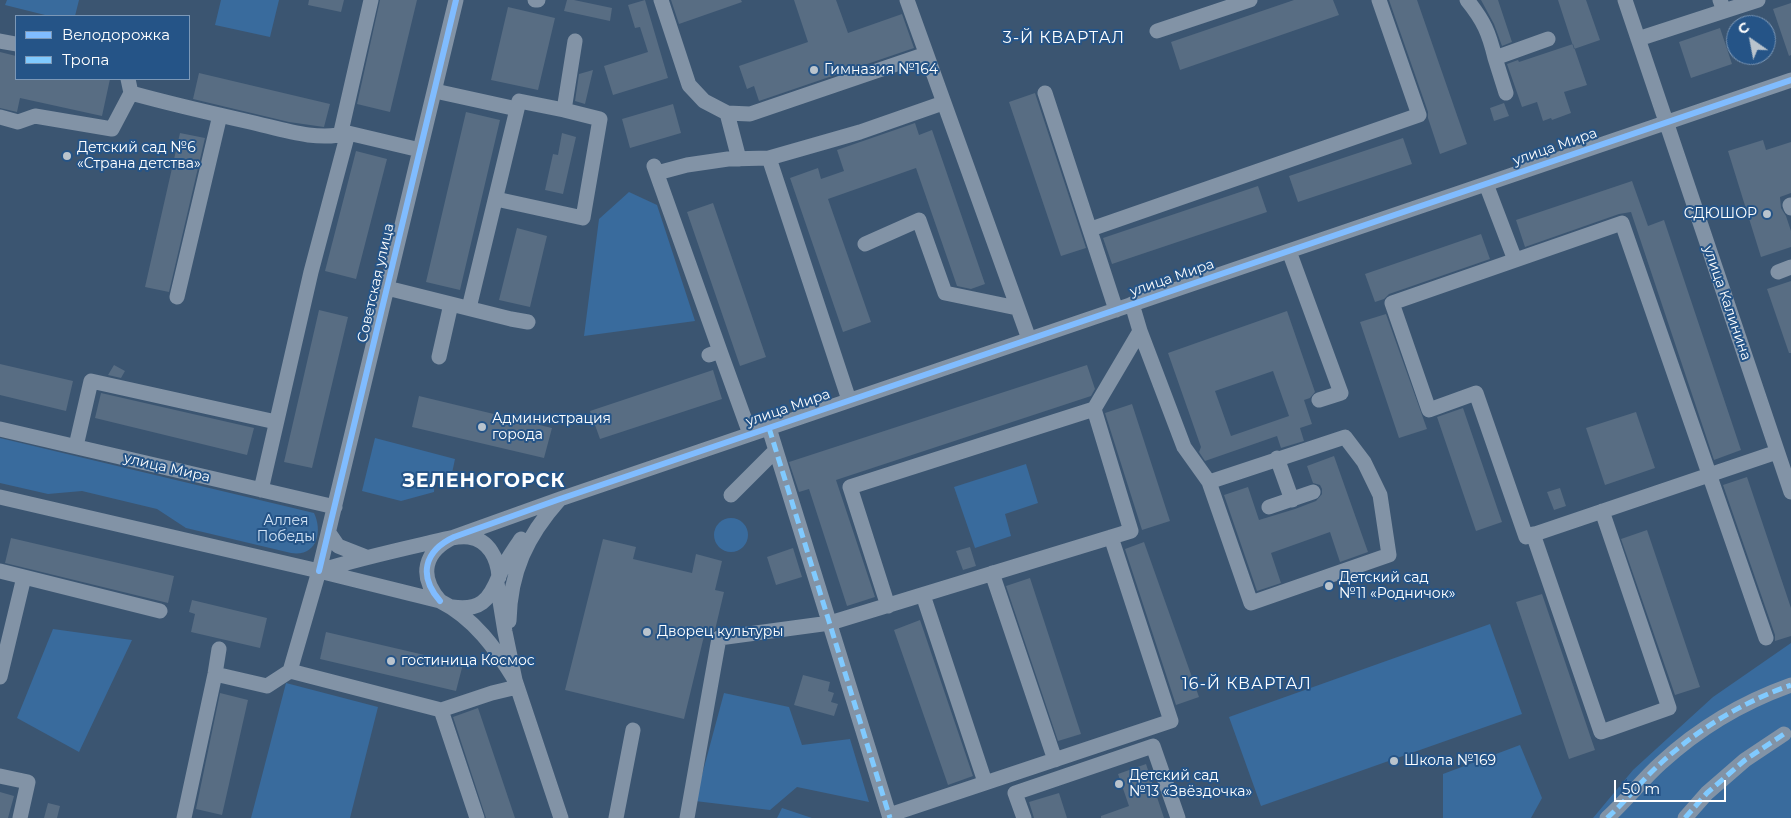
<!DOCTYPE html>
<html>
<head>
<meta charset="utf-8">
<style>
	body { margin:0 }
	#map { position:relative; width:1791px; height:818px; overflow:hidden; background:#3b5571; font-family:Montserrat,sans-serif }
	canvas { display:block }
	.legend { position:absolute; left:15px; top:15px; width:175px; height:65px; box-sizing:border-box; background:#255487; border:1px solid #7c98b7; margin:0; padding:6px 9px; list-style:none; font-size:15px; color:#fff }
	.legend li { display:flex; align-items:center; gap:10px; height:25px }
	.legend b { width:25px; border:1px solid #7c98b7 }
	.north { position:absolute; left:1726px; top:15px; width:50px; height:50px; box-sizing:border-box; background:#255487; border:1px solid #7c98b7; border-radius:50%; rotate:327deg; font-size:14px; font-weight:700; line-height:20px; text-align:center; color:#fff }
	.north::after { content:''; display:block; margin:auto; width:18px; height:22px; background:#bac4cd; clip-path:polygon(50% 0,100% 100%,50% 72%,0 100%) }
	.scale { position:absolute; left:1614px; top:780px; width:112px; height:22px; box-sizing:border-box; border:2px solid #fff; border-top:0; padding-left:6px; font-size:15px; line-height:18px; white-space:nowrap; color:#fff; -webkit-text-stroke:4px #255487; paint-order:stroke }
</style>
</head>
<body>
<div id="map">
<canvas width="1791" height="818"></canvas>
<ul class="legend">
<li><b style="height:6px;background:#80bcff"></b>Велодорожка</li>
<li><b style="height:6px;background:#80caff"></b>Тропа</li>
</ul>
<div class="north">С</div>
<div class="scale">50 m</div>
</div>
<script>
const ctx = document.querySelector('canvas').getContext('2d');
ctx.lineJoin = 'round';
function fillPath(path, color) {
  ctx.fillStyle = color;
  ctx.fill(path, 'evenodd');
}
function stroke(path, color, width, dash) {
  ctx.strokeStyle = color;
  ctx.lineWidth = width;
  ctx.lineCap = dash ? 'butt' : 'round';
  ctx.setLineDash(dash || []);
  ctx.stroke(path);
}
function drawText(font, color, halo, rows, align = 'center') {
  ctx.font = font + ' Montserrat,sans-serif';
  ctx.lineWidth = 4;
  ctx.setLineDash([]);
  ctx.textBaseline = 'middle';
  ctx.strokeStyle = halo;
  ctx.fillStyle = color;
  for (const [text, x, y, turn = 0] of rows) {
    ctx.save();
    ctx.translate(x, y);
    ctx.rotate((+turn || 0) * Math.PI / 180);
    ctx.textAlign = isNaN(turn) ? turn : align;
    if (halo) ctx.strokeText(text, 0, 0);
    ctx.fillText(text, 0, 0);
    ctx.restore();
  }
}
fillPath(new Path2D(`
	M7 0H79L75 16H49L5 5Z
	M221 0H279L270 37 215 25Z
	M629 192 657 205 695 321 584 336 599 219Z
	M0 438 314 513C323 532 317 557 291 553L186 528 157 509 82 491 48 494 0 483Z
	M375 438 455 459 451 478 435 476 434 492 401 501 362 491Z
	M1026 464 1038 503 1005 514 1011 536 975 548 954 487Z
	M714 535a17 17 0 1 1 34 0a17 17 0 1 1-34 0Z
	M1490 624 1522 714 1261 806 1229 717Z
	M53 629 132 640 79 752 17 718Z
	M1791 643V818H1593L1633 770 1713 697Z
	M286 683 378 707 350 818H251Z
	M724 693 789 707 802 745 850 739 869 802 797 787 770 810 695 801Z
	M1520 745 1542 798 1531 818H1443V774Z
	M782 808 812 818H777Z`), '#396b9d');
fillPath(new Path2D(`
	M309 0H344L341 12 308 5Z
	M380 0H417L390 112 357 104Z
	M567 0H574L612 8 610 21 564 11Z
	M645 0 668 78 613 95 604 66 648 52 640 27 635 28 628 5Z
	M671 0H741L742 2 679 24Z
	M794 0H836L848 33 902 14 914 48 759 101 754 86 747 89 739 66 808 42Z
	M1294 0H1333L1339 15 1180 70 1171 42Z
	M1389 0H1417L1467 144 1440 154 1428 118V112Z
	M1481 0H1498L1512 42 1502 46 1494 24Z
	M1558 0H1586L1600 40 1574 49Z
	M1791 3V55L1789 56 1773 9Z
	M508 7 555 18 538 90 491 80Z
	M1720 28 1732 64 1691 78 1679 42Z
	M1573 44 1587 85 1564 92 1571 113 1552 120 1551 118 1543 121 1537 102 1522 107 1507 64 1518 60 1519 62Z
	M0 52 16 56V79H110L102 116 20 98 17 112 0 108Z
	M593 70 585 104 575 101 579 74Z
	M199 73 330 104 324 127 289 122 193 99Z
	M1035 93 1086 248 1061 256 1009 102Z
	M1504 103 1509 116 1494 121 1490 108Z
	M673 104 681 133 630 148 622 119Z
	M466 112 500 120 460 290 426 282Z
	M915 123 919 135 932 130 985 284 971 289 957 286 916 168 828 199 871 322 843 332 790 178 818 168 821 179 844 171 837 150Z
	M180 133 205 138 169 292 145 287Z
	M562 133 576 137 563 194 545 190 553 154 558 155Z
	M1403 138 1412 164 1298 202 1289 176Z
	M1763 140 1766 150 1791 142V193L1780 197 1781 208 1786 216 1791 231V247L1761 257 1728 151Z
	M356 151 387 159 356 279 325 271Z
	M1632 181 1648 226 1664 220 1741 450 1714 460 1631 212 1619 214 1525 247 1516 220Z
	M1258 186 1267 212 1112 264 1103 238Z
	M713 203 766 357 740 366 687 212Z
	M517 228 547 236 530 307 499 300Z
	M1481 234 1490 259 1389 294 1384 299 1375 302 1365 274Z
	M1791 281V353H1789L1767 289Z
	M319 310 348 317 312 468 284 462Z
	M1287 311 1315 392 1310 398 1304 400 1312 424 1300 428 1304 441 1281 448 1277 436 1205 461 1199 452 1201 447 1168 353ZM1273 371 1289 416 1231 436 1215 391Z
	M1386 314 1427 429 1399 438 1360 322Z
	M0 364 73 381 66 411 0 395Z
	M114 365 125 371 121 378 108 375Z
	M1087 365 1095 389 1091 396 836 480 875 597 847 606 809 489 799 492 789 462Z
	M713 370 722 399 600 439 590 411Z
	M101 393 254 428 247 455 95 418Z
	M419 396 552 428 544 458 412 427Z
	M1132 404 1170 521 1142 530 1105 413Z
	M1463 408 1502 522 1476 531 1437 417Z
	M1636 412 1655 468 1605 485 1586 428Z
	M1334 456 1368 552 1340 562 1330 532 1271 553 1281 583 1257 591 1224 495 1248 487 1259 520 1295 509 1316 501 1322 494V489L1320 485 1313 483 1307 466Z
	M1747 477 1791 608V636L1775 641V635L1723 485Z
	M1560 488 1566 506 1554 510 1547 492Z
	M1647 530 1700 687 1675 695 1621 539Z
	M11 538 174 576 168 603 5 563Z
	M603 539 636 547 633 559 692 573 696 554 722 561 715 590 724 592 715 630 710 637 704 636 684 719 565 690Z
	M1144 542 1199 697 1176 705 1125 549Z
	M970 547 976 566 963 570 956 551Z
	M793 548 802 577 776 585 767 557Z
	M1030 578 1081 734 1058 741 1006 586Z
	M1542 594 1595 750 1569 759 1516 602Z
	M192 600 267 618 260 648 191 632 195 614 189 612Z
	M920 620 973 776 948 785 894 630Z
	M326 632 463 664 456 691 320 659Z
	M803 675 830 682 828 691 834 693 831 702 838 704 834 716 794 705Z
	M220 693 248 700 222 815 196 809Z
	M478 708 515 818H486L453 717Z
	M1146 764 1164 818H1101V816L1129 806 1118 774Z
	M0 792 14 796 8 818H0Z
	M1059 793 1067 818H1034L1029 802Z
	M48 803 60 806 57 818H44Z`), '#586d83');
stroke(new Path2D(`
	M535 0H538
	M661 0 689 85 704 101 727 113 750 114 926 54
	M907 0 1029 339
	M1467 0C1484 21 1489 33 1495 58L1548 39
	M1625 0 1791 492
	M1720 0 1724 11 1758 0
	M1157 31 1250 0
	M1638 39 1724 11
	M0 41 16 44
	M1495 58 1506 93
	M435 91 517 109
	M131 93C171 104 210 113 250 122 281 129 317 142 348 133L311 272 261 490
	M1045 93 1116 310
	M727 113 739 159
	M0 117 18 122 35 116 112 129 131 93 128 79
	M348 133 420 150
	M340 136 371 0
	M769 158 849 400
	M654 166 720 351
	M657 173 687 165 728 159 769 158 860 132 943 103
	M1486 184 1515 260
	M496 199 583 218 600 119 564 110 575 41
	M1790 205 1791 208
	M1091 229 1419 115 1379 0
	M865 244 919 220 945 293 1017 308
	M1289 251 1341 393 1319 400
	M1778 272 1791 267
	M387 288 511 319 528 322
	M177 297 220 115
	M1132 304 1140 331 1184 447 1209 482 1345 437 1364 462 1380 495 1389 555 1251 603 1209 482
	M469 308 519 101 564 110
	M709 355 720 351 750 434
	M439 357 451 304
	M769 428 890 818
	M0 429 335 507
	M76 446 91 381 276 422
	M1277 458 1292 500
	M731 495 776 450
	M0 497 319 571 440 601C474 618 496 649 515 680
	M1269 507 1313 492
	M329 533 338 546 366 557
	M1533 534 1601 732 1669 708 1602 511
	M0 571 24 577 0 677
	M319 571C354 560 389 552 424 544 438 541 455 535 469 537 489 540 498 559 499 577
	M992 573 1055 760
	M24 577 160 611
	M497 583 505 632 515 680 561 818
	M923 595 985 782
	M440 601C418 576 424 551 454 537L560 499 1791 80
	M888 606 850 487 1094 409 1140 331
	M452 607C480 611 489 601 499 576 504 563 514 550 521 539
	M509 621C510 572 527 536 559 500
	M1766 638 1622 223 1392 303 1429 410 1476 393 1526 537 1777 452
	M290 671 441 710 492 693 517 687
	M215 674 267 686 290 671 319 571 456 0
	M441 710 477 818
	M0 776 28 782 20 818
	M889 815 1171 721 1111 537
	M184 818 215 674 219 649
	M616 818 633 730
	M687 818 719 638 830 623 1131 531 1094 409
	M1024 818 1015 793 1153 746 1178 818
	M1607 818C1626 801 1642 780 1661 763 1698 729 1743 702 1791 685
	M1685 818 1707 793 1745 760 1784 734`), '#8293a6', 15);
stroke(new Path2D(`
	M769 428 890 818
	M1607 818C1626 801 1642 780 1661 763 1698 729 1743 702 1791 685
	M1685 818 1707 793 1745 760 1784 734`), '#80caff', 5, [10, 5]);
stroke(new Path2D(`
	M319 571 456 0
	M440 601C418 576 424 551 454 537L560 499 1791 80`), '#80bcff', 6);
for (const [x, y, r, color] of [
	[814,70,5,"#bac4cd"],
	[67,156,5,"#bac4cd"],
	[1767,214,5,"#bac4cd"],
	[482,427,5,"#bac4cd"],
	[1329,586,5,"#bac4cd"],
	[647,632,5,"#bac4cd"],
	[391,661,5,"#bac4cd"],
	[1394,761,5,"#bac4cd"],
	[1119,784,5,"#bac4cd"]
]) {
  const dot = new Path2D();
  dot.arc(x, y, r, 0, 2 * Math.PI);
  ctx.fillStyle = color;
  ctx.fill(dot);
  stroke(dot, '#255487', 2);
}
drawText('14px', '#fff', '#255487', [
	["Гимназия №164",824,70],
	["Детский сад №6",77,148],
	["«Страна детства»",77,164],
	["СДЮШОР",1757,214,"right"],
	["Администрация",492,419],
	["города",492,435],
	["Детский сад",1339,578],
	["№11 «Родничок»",1339,594],
	["Дворец культуры",657,632],
	["гостиница Космос",401,661],
	["Школа №169",1404,761],
	["Детский сад",1129,776],
	["№13 «Звёздочка»",1129,792]
], 'left');
drawText('14px', '#fff', '#255487', [
	["улица Мира",1555,147,-19],
	["улица Мира",1172,278,-19],
	["Советская улица",376,283,-77],
	["улица Калинина",1727,303,71],
	["улица Мира",788,408,-19],
	["улица Мира",167,468,13]
]);
drawText('14px', '#d4e5f7', '#255487', [
	["Аллея",286,521],
	["Победы",286,537]
]);
ctx.letterSpacing = '1px';
drawText('16px', '#fff', '#255487', [
	["3-Й КВАРТАЛ",1064,38],
	["16-Й КВАРТАЛ",1247,684]
]);
ctx.letterSpacing = '0px';
ctx.letterSpacing = '1px';
drawText('bold 19px', '#fff', '#255487', [
	["ЗЕЛЕНОГОРСК",484,481]
]);
ctx.letterSpacing = '0px';
</script>
</body>
</html>
